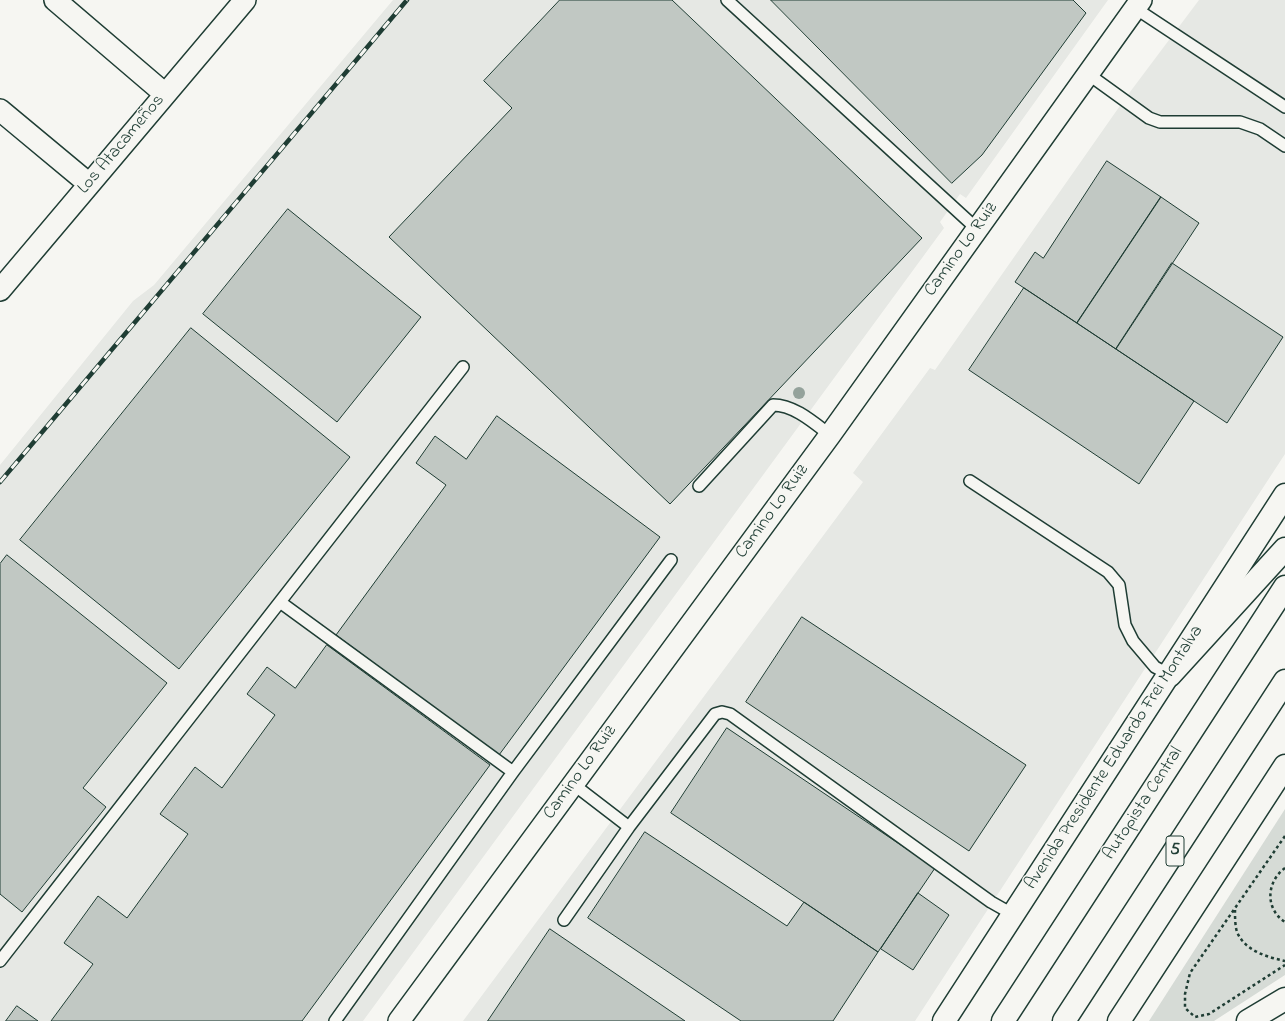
<!DOCTYPE html>
<html>
<head>
<meta charset="utf-8">
<style>
	body { margin:0 }
	canvas { display:block; background:#f6f6f2 }
</style>
</head>
<body>
<canvas width="1285" height="1021"></canvas>
<script>
const ctx = document.querySelector('canvas').getContext('2d');
ctx.lineJoin = 'round';
function fillPath(path, color) {
  ctx.fillStyle = color;
  ctx.fill(path, 'evenodd');
}
function stroke(path, color, width, dash) {
  ctx.strokeStyle = color;
  ctx.lineWidth = width;
  ctx.lineCap = dash ? 'butt' : 'round';
  ctx.setLineDash(dash || []);
  ctx.stroke(path);
}
function drawText(font, color, halo, rows, align = 'center') {
  ctx.font = font + ' "Indie Flower",sans-serif';
  ctx.lineWidth = 3;
  ctx.setLineDash([]);
  ctx.textBaseline = 'middle';
  ctx.strokeStyle = halo;
  ctx.fillStyle = color;
  for (const [text, x, y, turn = 0] of rows) {
    ctx.save();
    ctx.translate(x, y);
    ctx.rotate((+turn || 0) * Math.PI / 180);
    ctx.textAlign = isNaN(turn) ? turn : align;
    if (halo) ctx.strokeText(text, 0, 0);
    ctx.fillText(text, 0, 0);
    ctx.restore();
  }
}
fillPath(new Path2D(`
	M393 0H1108L966 198 960 194 940 222 944 228 363 1021H0V465L133 301 154 285Z
	M1199 0H1285V454L915 1021H463L863 482 853 473 930 368 935 370 1124 100Z`), '#e6e8e4');
fillPath(new Path2D(`
	M1285 809V975L1214 1021H1149Z`), '#d6dbd6');
const building = new Path2D(`
	M560 0H672L922 238 670 504 389 237 512 108 484 81Z
	M771 0H1073L1086 13 982 155 952 183Z
	M1107 161 1161 197 1077 323 1015 282 1035 252 1043 258Z
	M1161 197 1199 223 1116 349 1077 323Z
	M288 209 421 317 337 422 203 314Z
	M1172 263 1283 337 1227 423 1116 349Z
	M1024 288 1194 401 1139 484 969 370Z
	M191 328 350 457 179 669 20 540Z
	M497 416 660 537 499 755 336 635 446 485 416 463 435 436 466 459Z
	M7 555 167 683 83 788 106 807 22 912 0 894V564Z
	M802 617 1026 765 969 851 746 702Z
	M327 645 490 765 302 1021H51L93 964 64 943 98 896 127 918 188 834 160 814 195 767 222 788 275 715 247 694 267 667 295 688Z
	M727 728 935 868 878 952 671 813Z
	M645 832 787 926 804 902 878 952 833 1021H741L588 918Z
	M918 893 949 915 913 970 881 949Z
	M550 929 685 1021H488Z
	M17 1006 38 1021H6Z`);
fillPath(building, '#c1c8c3');
stroke(building, '#1f3d34', 1);
const lane = new Path2D(`
	M727 0 977 229
	M1135 8 1285 107
	M1088 74 1149 118 1160 122H1240L1260 129 1285 146
	M970 481 1108 572 1119 585 1125 625 1133 641 1155 667 1170 675
	M699 486 773 405C794 405 813 422 830 435
	M280 602 513 772
	M573 784 629 827
	M564 920 629 827 715 714 722 712 730 714 991 902 1014 915
	M0 961 463 367
	M335 1021 513 772 671 560`);
const street = new Path2D(`
	M55 0 165 94
	M0 110 89 184
	M0 290 245 0
	M399 1021 830 435 1141 0`);
const secondary = new Path2D(`
	M944 1021 1285 495
	M1248 1021 1285 999`);
const highway = new Path2D(`
	M1170 675 1285 549
	M1003 1021 1285 587
	M1064 1021 1285 681
	M1119 1021 1285 766`);
stroke(lane, '#1f3d34', 14);
stroke(street, '#1f3d34', 24);
stroke(secondary, '#1f3d34', 25);
stroke(highway, '#1f3d34', 25);
stroke(new Path2D(`
	M1285 836 1190 973 1185 994V1008L1195 1017 1209 1014 1285 965
	M1285 868C1266 882 1265 909 1285 922
	M1235 910C1235 916 1235 926 1237 932 1245 951 1267 957 1285 961`), '#1f3d34', 2.5, [3, 3]);
stroke(lane, '#f6f6f2', 11);
stroke(street, '#f6f6f2', 21);
stroke(secondary, '#f6f6f2', 22);
stroke(highway, '#f6f6f2', 22);
const rail = new Path2D(`
	M0 482 407 0`);
stroke(rail, '#1f3d34', 4.5);
stroke(rail, '#f6f6f2', 3, [9]);
ctx.fillStyle = '#94a29b';
for (const [x, y] of [
	[799,393]
]) {
  ctx.beginPath();
  ctx.arc(x, y, 6, 0, 2 * Math.PI);
  ctx.fill();
}
for (const [x, y, w] of [
	[1175,851,18]
]) {
  const box = new Path2D();
  box.roundRect(x - w / 2, y - 15, w, 30, 3);
  ctx.fillStyle = '#f6f6f2';
  ctx.fill(box);
  stroke(box, '#1f3d34', 1);
}
drawText('bold 17px', '#1f3d34', null, [
	["5",1175,851]
]);
drawText('18px', '#1f3d34', '#f6f6f2', [
	["Los Atacameños",122,145,-50],
	["Camino Lo Ruiz",962,250,-54],
	["Camino Lo Ruiz",773,512,-54],
	["Avenida Presidente Eduardo Frei Montalva",1115,758,-57],
	["Camino Lo Ruiz",581,773,-54],
	["Autopista Central",1144,804,-57]
]);
</script>
</body>
</html>
